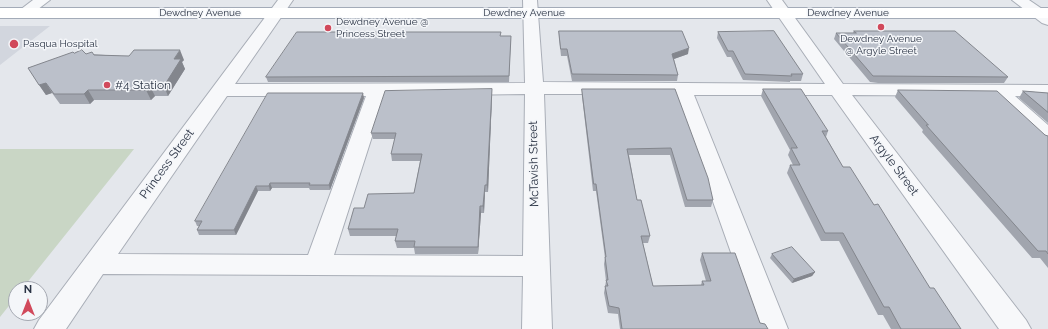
<!DOCTYPE html>
<html>
<head>
<meta charset="utf-8">
<style>
	body { margin:0 }
	#map { position:relative; width:1048px; height:329px; overflow:hidden; background:#e4e7ec; font-family:Raleway,sans-serif }
	canvas { display:block }
	.north { position:absolute; left:8px; top:281px; width:40px; height:40px; box-sizing:border-box; background:#f4f6f9; border:1px solid #a4a8b1; border-radius:50%; rotate:0deg; font-size:11px; font-weight:700; line-height:16px; text-align:center; color:#2b3445 }
	.north::after { content:''; display:block; margin:auto; width:14px; height:18px; background:#d1495b; clip-path:polygon(50% 0,100% 100%,50% 72%,0 100%) }
</style>
</head>
<body>
<div id="map">
<canvas width="1048" height="329"></canvas>
<div class="north">N</div>
</div>
<script>
const ctx = document.querySelector('canvas').getContext('2d');
ctx.lineJoin = 'round';
function fillPath(path, color) {
  ctx.fillStyle = color;
  ctx.fill(path, 'evenodd');
}
function stroke(path, color, width, dash) {
  ctx.strokeStyle = color;
  ctx.lineWidth = width;
  ctx.lineCap = dash ? 'butt' : 'round';
  ctx.setLineDash(dash || []);
  ctx.stroke(path);
}
function drawText(font, color, halo, rows, align = 'center') {
  ctx.font = font + ' Raleway,sans-serif';
  ctx.lineWidth = 3;
  ctx.setLineDash([]);
  ctx.textBaseline = 'middle';
  ctx.strokeStyle = halo;
  ctx.fillStyle = color;
  for (const [text, x, y, turn = 0] of rows) {
    ctx.save();
    ctx.translate(x, y);
    ctx.rotate((+turn || 0) * Math.PI / 180);
    ctx.textAlign = isNaN(turn) ? turn : align;
    if (halo) ctx.strokeText(text, 0, 0);
    ctx.fillText(text, 0, 0);
    ctx.restore();
  }
}
fillPath(new Path2D(`
	M0 26H50L0 65Z`), '#d2d6de');
fillPath(new Path2D(`
	M0 149H134L22 289H16V297L0 317Z`), '#c9d6c5');
const minor = new Path2D(`
	M33 0H50L29 16H19L16 13Z
	M278 0H293L235 84 525 83 523 0H537L543 82 825 84 767 0H782L843 84 1048 85V97L1015 96 1048 125V142L1041 141 993 96 852 95 1026 320 1031 329H999L832 95H694L788 329H758L675 94H544L552 329H522L523 276 103 274 66 329H34L39 320ZM525 94 523 256 334 255 385 96ZM227 96H366L308 255 118 254Z
	M1012 0H1029L1048 13V25L1042 23Z`);
const major = new Path2D(`
	M0 8H1048V18H0Z`);
stroke(minor, '#a9aeb7', 2);
stroke(major, '#a3abb8', 2);
fillPath(minor, '#f7f8fa');
fillPath(major, '#fff');
fillPath(new Path2D(`
	M559 31 688 54 674 59 678 75 677 81H572L567 56H561L559 37Z
	M854 31 1008 77 1004 83H878L870 82 834 39 836 33H853Z
	M718 32 803 74 801 81H790V82L743 80 731 57H727L717 38Z
	M501 36H511L509 82H268L266 77Z
	M74 53 184 60 182 62 185 69 168 96H155L151 100H94L90 104H60L52 93 46 95 28 68Z
	M582 89H675L713 200 711 207H685L670 155H629L637 200 650 236 648 243H643L653 286 701 285 702 281H706L700 260 702 253 760 323 768 329H620L618 314 608 313 604 293 606 281 604 264 605 258 596 191H593L582 96Z
	M763 89 828 131 826 137 843 167 874 205 930 288 961 329H891L883 315H878L839 241H821L787 173 790 165H793L788 155 790 150 761 96Z
	M898 90 1048 136V268L1040 258H1032L922 132 923 130 895 97Z
	M1023 91 1048 93V123L1019 98Z
	M492 96 488 192H485L484 213H481L478 254H415L414 248H397L395 241 396 236H350L348 229 364 208 414 193 420 161H392L391 154 395 139H373L371 133Z
	M364 98 330 190H310L309 188H272L270 191H258L236 235H199L197 230 199 226H197L195 221Z
	M772 254 815 272 812 276 792 283 770 258Z`), '#a1a5ae');
fillPath(new Path2D(`
	M689 48 688 54 671 60 672 54Z
	M180 50 184 60 182 62 185 69 168 96 164 86 174 59Z
	M46 83 52 93 46 95 39 85Z
	M150 86 155 96 151 100 146 90Z
	M492 89V96L488 192 487 185Z
	M88 90 94 100 90 104 84 94Z
	M363 93 364 98 330 190 329 185Z
	M270 183 272 188 270 191 269 186Z
	M485 185V192L484 213 483 206Z
	M256 186 258 191 236 235 234 230Z
	M480 206 481 213 478 254V247Z
	M815 272 812 276 792 283 794 279Z`), '#83868d');
const building = new Path2D(`
	M559 31H682L689 48 672 54 678 75 572 74 567 49H561Z
	M774 31 803 74H791L792 76 745 74 733 51H728L718 32Z
	M854 31H955L1008 77 881 76H873L836 33H856Z
	M297 32H501L500 36H511L509 76 266 77Z
	M82 50 86 54 92 52 94 55 129 56 134 50H180L174 59H181L164 86H150L146 90H88L84 94H54L46 83 39 85 28 68 73 52 74 53Z
	M492 89 487 185H485L483 206H480L478 247H414L415 241H395L398 229H348L354 208H364L368 194 414 193 422 154H391L396 133H371L385 91Z
	M582 89H675L708 178 713 200H687L671 148 627 149 637 200H641L650 236H641L653 286 704 285 702 281H711L702 253H735L760 323 765 324 768 329H622L619 308 609 306 605 286H608L606 280H608L605 257H606L596 184H594Z
	M763 89H801L828 131H822L843 167H850L874 205 878 204 930 288H934L961 329H901L889 307H884L843 233H825L790 165H800L791 148H797Z
	M898 90 997 91 1045 135 1048 136V254L1046 251H1038L926 125H928Z
	M1023 91 1048 93V112Z
	M268 93H363L329 185H309L310 183H270L269 186H256L234 230H197L202 221H195Z
	M792 247 815 272 794 279 772 254Z`);
fillPath(building, '#bbc0ca');
stroke(building, '#83868d', 1);
for (const [x, y, r, color] of [
	[881,27,4,"#d1495b"],
	[328,28,4,"#d1495b"],
	[14,44,5,"#d1495b"],
	[107,85,4,"#d1495b"]
]) {
  const dot = new Path2D();
  dot.arc(x, y, r, 0, 2 * Math.PI);
  ctx.fillStyle = color;
  ctx.fill(dot);
  stroke(dot, '#f4f6f9', 1.5);
}
drawText('10px', '#2b3445', '#f4f6f9', [
	["Dewdney Avenue",200,13],
	["Dewdney Avenue",524,13],
	["Dewdney Avenue",848,13]
]);
drawText('10px', '#2b3445', '#f4f6f9', [
	["Dewdney Avenue @",336,22],
	["Princess Street",336,34],
	["Dewdney Avenue",881,39,"center"],
	["@ Argyle Street",881,51,"center"],
	["Pasqua Hospital",23,44]
], 'left');
drawText('12px', '#2b3445', '#f4f6f9', [
	["#4 Station",115,85]
], 'left');
drawText('12px', '#2b3445', '#f4f6f9', [
	["Princess Street",167,164,-54],
	["McTavish Street",534,164,-91],
	["Argyle Street",894,165,53]
]);
</script>
</body>
</html>
